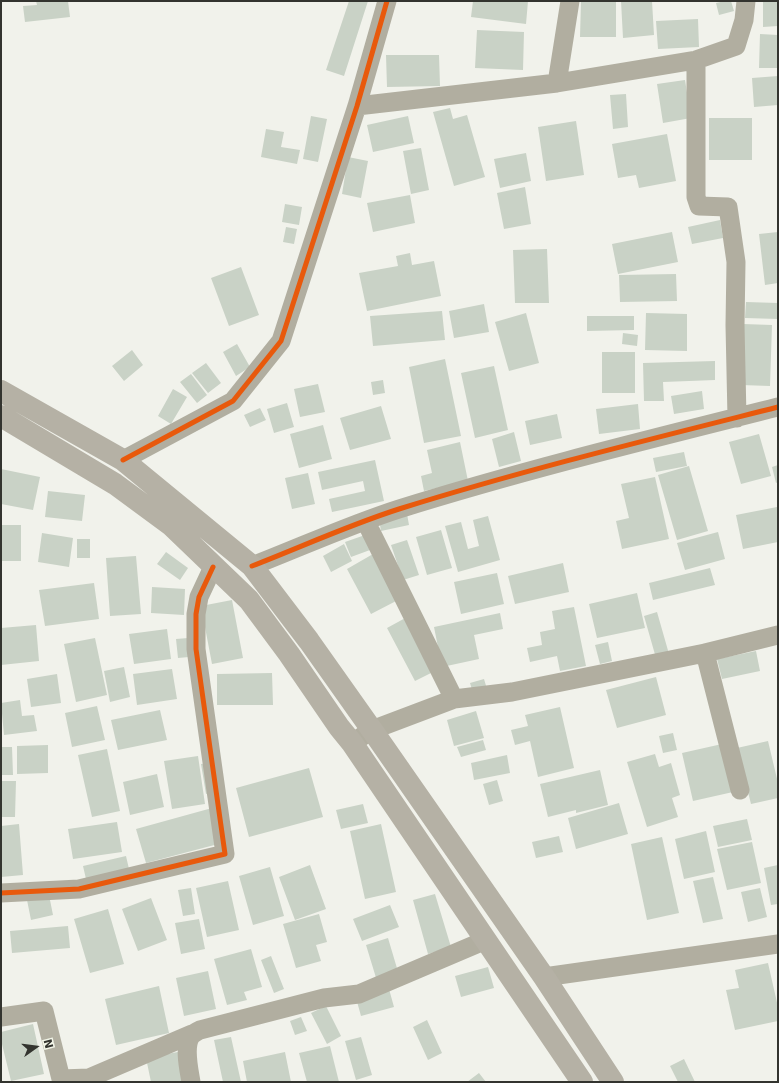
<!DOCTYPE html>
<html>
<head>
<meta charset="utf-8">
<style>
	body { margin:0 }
	#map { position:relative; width:779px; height:1083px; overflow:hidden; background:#f1f2eb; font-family:"DejaVu Sans",sans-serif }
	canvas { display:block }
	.frame { position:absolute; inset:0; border:2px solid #33342f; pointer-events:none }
	.north { position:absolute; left:16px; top:1027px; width:40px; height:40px; -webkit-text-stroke:3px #f2f5e8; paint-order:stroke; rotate:76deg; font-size:11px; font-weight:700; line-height:16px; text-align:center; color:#33342f }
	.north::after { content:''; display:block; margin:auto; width:14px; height:18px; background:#33342f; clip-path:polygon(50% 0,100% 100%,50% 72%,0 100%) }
</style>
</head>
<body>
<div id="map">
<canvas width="779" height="1083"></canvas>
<div class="frame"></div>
<div class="north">N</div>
</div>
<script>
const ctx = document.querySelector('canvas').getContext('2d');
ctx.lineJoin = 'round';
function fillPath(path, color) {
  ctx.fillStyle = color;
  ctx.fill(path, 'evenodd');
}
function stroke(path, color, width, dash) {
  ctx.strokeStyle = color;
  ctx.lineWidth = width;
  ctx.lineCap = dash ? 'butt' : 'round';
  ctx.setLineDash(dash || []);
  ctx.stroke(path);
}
fillPath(new Path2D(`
	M36 1H68L70 17 25 22 23 6 37 5Z
	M349 1H368L344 76 326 70Z
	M473 1H528L526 24 471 17Z
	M581 1H616V37H580Z
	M621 1H652L654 35 623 38Z
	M725 1H731L734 11 719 15 716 3Z
	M763 1H778V26L763 27Z
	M698 19 699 47 658 49 656 21Z
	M477 30 524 32 523 70 475 68Z
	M760 34 778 35V68H759Z
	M386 55H439L440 86 387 87Z
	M778 76V105L754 107 752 78Z
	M685 80 691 118 663 123 657 84Z
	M626 94 628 127 613 129 610 95Z
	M450 108 453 119 467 115 485 177 454 186 433 112Z
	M311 116 327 119 318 162 303 159Z
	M408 116 414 143 373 152 367 125Z
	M709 118H752V160H709Z
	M576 121 584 175 546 181 538 127Z
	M266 129 284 132 281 147 300 150 297 164 261 157Z
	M667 134 676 181 639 188 636 175 618 178 612 144Z
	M421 148 429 190 411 194 403 151Z
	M526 153 531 181 500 188 494 159Z
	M348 157 368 161 361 198 342 194Z
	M525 187 531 224 504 229 497 193Z
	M410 195 415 223 373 232 367 203Z
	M285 204 302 207 299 225 282 222Z
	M720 220 723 238 692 244 688 227Z
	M286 227 297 229 294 244 283 242Z
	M672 232 678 262 618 274 612 244Z
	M778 232V283L765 285 759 234Z
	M547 249 549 303H515L513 250Z
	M410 253 412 265 434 261 441 296 367 311 359 273 398 266 396 256Z
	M241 267 259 315 229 326 211 278Z
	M676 274 677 301 620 302 619 275Z
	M746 302 778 303V319L745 318Z
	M484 304 489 332 454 338 449 311Z
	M442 311 445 340 373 346 370 316Z
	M526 313 539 363 509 371 495 322Z
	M646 313 687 314V351L645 350Z
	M587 316H634V330L587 331Z
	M743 324 772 325 770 386 741 385Z
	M623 333 638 335 637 346 622 344Z
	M237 344 250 367 236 376 223 352Z
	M132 350 143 365 124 381 112 366Z
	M602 352H635V393H602Z
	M445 359 461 436 424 443 409 367Z
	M715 361V380L663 382 664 401H644L643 363Z
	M206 363 221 383 208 393 192 373Z
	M494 366 508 430 475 438 461 373Z
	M191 374 207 395 197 403 180 382Z
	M383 380 385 393 373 395 371 382Z
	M318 384 325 412 300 417 294 389Z
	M173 389 187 397 171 424 158 416Z
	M702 391 704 409 674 414 671 396Z
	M287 403 294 427 274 433 267 409Z
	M638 404 640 429 599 434 596 409Z
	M381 406 391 439 350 450 340 418Z
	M260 408 266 420 250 427 244 415Z
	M557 414 562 438 530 445 525 421Z
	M323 425 332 459 299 468 290 434Z
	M514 432 521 461 499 467 492 439Z
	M759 434 771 476 741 484 729 442Z
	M460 442 468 481 424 491 421 476 432 473 427 450Z
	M684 452 687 466 656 472 653 458Z
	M375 460 384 501 332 512 329 499 365 491 363 481 322 490 318 472Z
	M778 465V482L776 483 772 467Z
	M689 466 708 531 677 540 658 475Z
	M1 469 40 477 33 510 1 504Z
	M308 473 315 504 292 509 285 478Z
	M655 477 669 539 622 549 616 521 629 518 621 484Z
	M48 491 85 495 82 521 45 517Z
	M777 507 778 542 743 549 736 515Z
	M407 514 409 525 381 531 379 519Z
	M488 516 500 560 458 572 445 526 461 522 468 549 479 546 473 520Z
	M1 525H21V561H1Z
	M441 530 452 568 427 575 416 537Z
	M718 532 725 559 685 570 677 543Z
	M42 533 73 538 69 567 38 562Z
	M365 535 370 550 351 557 345 542Z
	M77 539H90V558H77Z
	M407 540 419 575 403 580 391 545Z
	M344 544 352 561 331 572 323 556Z
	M166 552 188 568 180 580 157 564Z
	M373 554 398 600 371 614 347 569Z
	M136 556 141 614 110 616 106 558Z
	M563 563 569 592 515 604 508 576Z
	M710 568 715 585 653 600 649 583Z
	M497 573 504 604 461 614 454 582Z
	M94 583 99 619 45 626 39 590Z
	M152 587 185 589 184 615 151 613Z
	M637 593 645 628 597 638 589 604Z
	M232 600 243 658 212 664 201 606Z
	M574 607 586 666 560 671 557 656 530 662 527 648 542 645 540 632 555 629 552 611Z
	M657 612 669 654 656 658 644 616Z
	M500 613 503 629 474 635 479 659 442 667 434 627Z
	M409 616 437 670 415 681 387 628Z
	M36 625 39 661 1 665V628Z
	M167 629 171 659 134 664 129 634Z
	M95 638 107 695 76 702 64 644Z
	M188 638 189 657 178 658 176 639Z
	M608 642 612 661 600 664 595 645Z
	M756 651 760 671 722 679 717 659Z
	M124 667 130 697 110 702 104 671Z
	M172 669 177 699 137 705 133 674Z
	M272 673 273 705H217V674Z
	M57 674 61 703 31 707 27 679Z
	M656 677 666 715 617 728 606 690Z
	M484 679 487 689 473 693 470 683Z
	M20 700 22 716 34 715 37 731 4 735 1 703Z
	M97 706 105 740 72 747 65 713Z
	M560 707 574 768 538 777 530 741 515 745 511 730 528 726 525 715Z
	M160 710 167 740 118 750 111 720Z
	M476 711 484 738 454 746 447 720Z
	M673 733 677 750 663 753 659 736Z
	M483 740 486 750 461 757 457 747Z
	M768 741 778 783V798L751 804 737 748Z
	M722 744 733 792 693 801 682 753Z
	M48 745V773L17 774V746Z
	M1 747H12L13 775H1Z
	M107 749 120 811 92 817 78 755Z
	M655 754 659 767 671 763 680 795 672 798 678 817 647 827 627 762Z
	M507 755 510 773 474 780 471 763Z
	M198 756 205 804 172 809 164 761Z
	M210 763 214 792 206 794 201 764Z
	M309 768 323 817 249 837 236 788Z
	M600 770 608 805 576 813V810L548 817 540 784Z
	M157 774 164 807 130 815 123 782Z
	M497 780 503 801 489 805 483 784Z
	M1 781H16L15 817H1Z
	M619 803 628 834 576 849 568 818Z
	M363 804 368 823 341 829 336 810Z
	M212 808 222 843 146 863 136 829Z
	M747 819 752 840 718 847 713 826Z
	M117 822 122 852 73 859 68 829Z
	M19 824 23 875 1 877V826Z
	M381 824 396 892 365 899 350 831Z
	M706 831 715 872 684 879 675 839Z
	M559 836 563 852 536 858 532 842Z
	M662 837 679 913 647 920 631 844Z
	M752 842 761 883 727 890 717 849Z
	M126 856 129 869 86 879 83 866Z
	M310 865 326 909 295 920 279 877Z
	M778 865V904L771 905 764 868Z
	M270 867 284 916 253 925 239 876Z
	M713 877 723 919 703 923 693 881Z
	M228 881 239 930 207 937 196 888Z
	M191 888 195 914 183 916 178 890Z
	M760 888 767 917 748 922 741 892Z
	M435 894 451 947 428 954 413 900Z
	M49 895 53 915 31 920 27 900Z
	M151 898 167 940 138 951 122 909Z
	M390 905 399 927 362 941 353 919Z
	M108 909 124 964 90 973 74 919Z
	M319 914 327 942 316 945 321 961 296 968 283 924Z
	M199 919 205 949 181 954 175 923Z
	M68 926 70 948 12 953 10 931Z
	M388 938 399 975 377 981 366 945Z
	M251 949 262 987 244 992 247 1000 227 1005 214 959Z
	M271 956 284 989 274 993 261 960Z
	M768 963 778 1007V1021L735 1030 726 990 739 988 735 970Z
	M488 967 494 988 461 997 455 976Z
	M208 971 216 1009 184 1016 176 978Z
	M159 986 169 1033 116 1045 105 999Z
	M389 989 394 1007 361 1016 356 998Z
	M326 1006 341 1036 327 1044 311 1013Z
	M301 1017 307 1031 295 1035 290 1021Z
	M427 1020 442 1053 428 1060 413 1027Z
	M33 1024 44 1074 11 1081 1 1040V1032Z
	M231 1037 241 1082H223L214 1040Z
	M361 1037 372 1075 356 1080 345 1041Z
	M330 1046 339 1082H307L299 1053Z
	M183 1051 189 1082H151L146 1058Z
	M285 1052 291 1082H247L243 1061Z
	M684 1059 695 1082H678L670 1066Z
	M479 1073 486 1082H467Z`), '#c9d2c6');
stroke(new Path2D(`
	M696 60V197L699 206 728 207 736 262 735 325 737 418
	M557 83 570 1
	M357 106 557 83 696 60 736 46 744 20 746 1
	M123 460 233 401 281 341 357 106 387 1
	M366 522 454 699
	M252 566C301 547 349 525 399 509 524 470 651 439 778 407
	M705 653 740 790
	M352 743 372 730 454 699 512 692 705 653 778 635
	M1 893 79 889 225 854 196 649V614L199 597 213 567
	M544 977 778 944
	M1 1017 44 1011 61 1079 89 1078 192 1034
	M191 1082C189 1070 183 1045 192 1035 194 1033 198 1031 200 1030L324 998 359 994 486 940`), '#b1aea0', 19);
stroke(new Path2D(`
	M1 391 123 460 252 566 309 641 372 730 544 977 613 1082
	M1 416 115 484 172 526 249 600 289 654 339 727 352 743 582 1082`), '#b5b1a5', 22);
stroke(new Path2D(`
	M123 460 233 401 281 341 357 106 387 1
	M252 566C301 547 349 525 399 509 524 470 651 439 778 407
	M1 893 79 889 225 854 196 649V614L199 597 213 567`), '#e8590c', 5);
</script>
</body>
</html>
